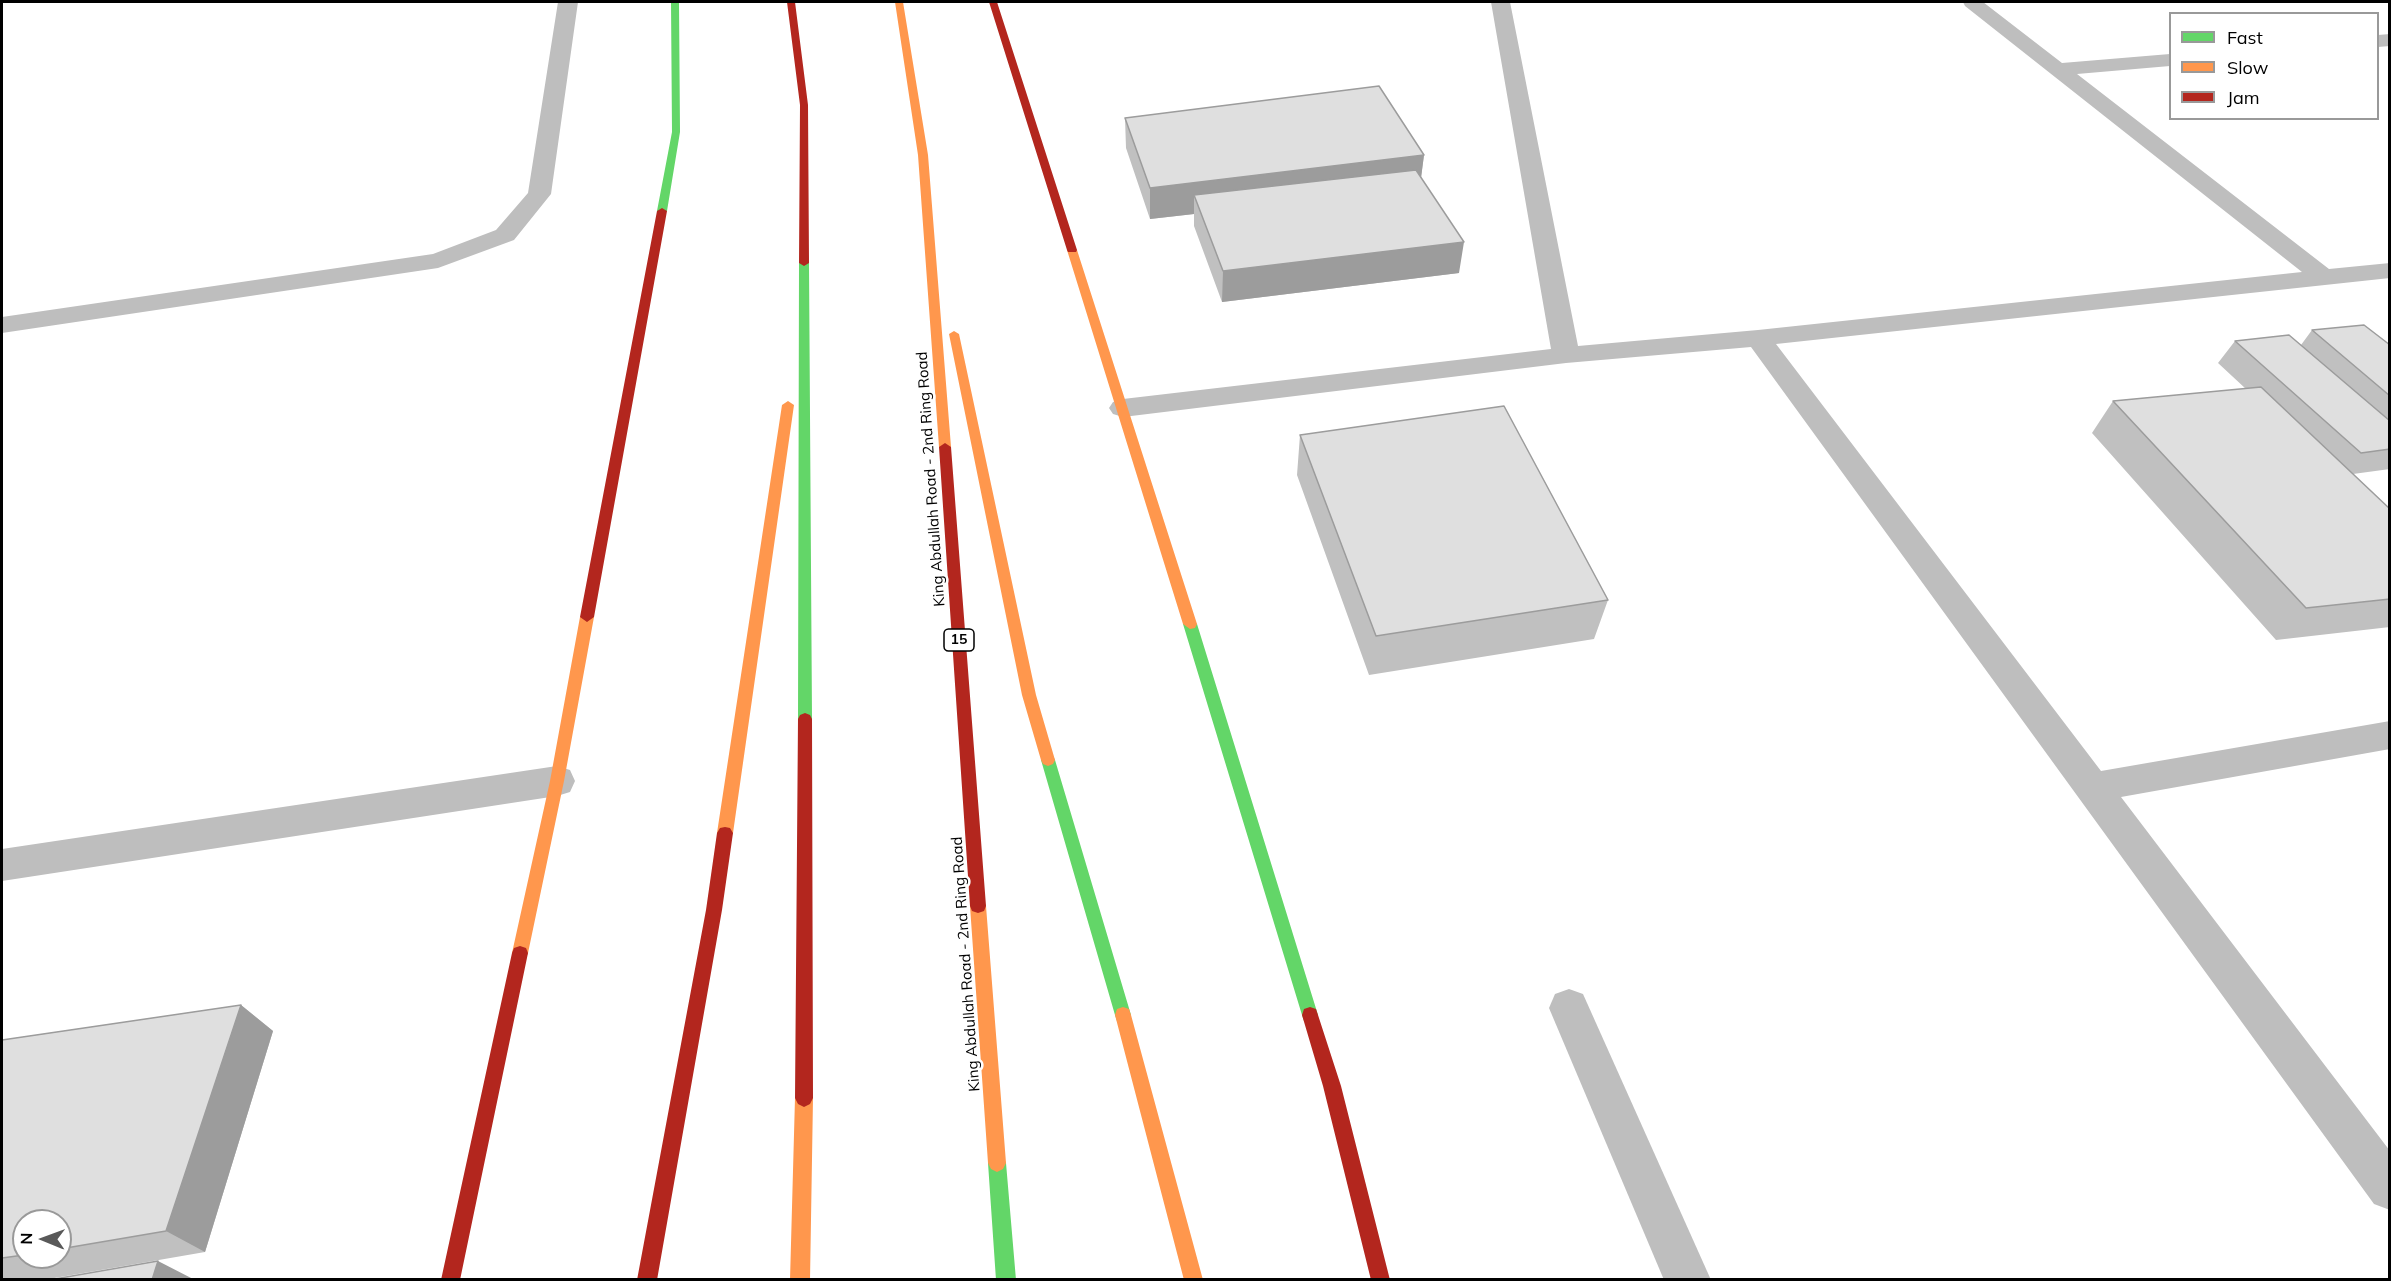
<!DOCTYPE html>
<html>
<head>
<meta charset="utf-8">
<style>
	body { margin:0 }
	#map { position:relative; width:2391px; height:1281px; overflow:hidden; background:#fff; font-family:Mulish,sans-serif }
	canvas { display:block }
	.frame { position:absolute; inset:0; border:3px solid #000; pointer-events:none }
	.legend { position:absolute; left:2169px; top:12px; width:210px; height:108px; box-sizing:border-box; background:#fff; border:2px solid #999; margin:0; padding:8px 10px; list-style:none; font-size:18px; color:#000 }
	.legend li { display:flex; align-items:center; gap:12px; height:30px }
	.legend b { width:30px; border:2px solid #999 }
	.north { position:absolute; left:12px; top:1209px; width:60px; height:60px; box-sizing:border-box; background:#fff; border:2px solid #999; border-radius:50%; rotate:271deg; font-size:16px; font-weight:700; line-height:24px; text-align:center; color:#000 }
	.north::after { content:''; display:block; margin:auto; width:21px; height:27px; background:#595959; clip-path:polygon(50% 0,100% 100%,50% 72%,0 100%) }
</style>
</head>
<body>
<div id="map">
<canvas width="2391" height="1281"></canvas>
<div class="frame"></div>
<ul class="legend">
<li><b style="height:8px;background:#63d668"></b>Fast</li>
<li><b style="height:8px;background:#ff974d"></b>Slow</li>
<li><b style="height:8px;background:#b3261e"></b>Jam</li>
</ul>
<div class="north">N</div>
</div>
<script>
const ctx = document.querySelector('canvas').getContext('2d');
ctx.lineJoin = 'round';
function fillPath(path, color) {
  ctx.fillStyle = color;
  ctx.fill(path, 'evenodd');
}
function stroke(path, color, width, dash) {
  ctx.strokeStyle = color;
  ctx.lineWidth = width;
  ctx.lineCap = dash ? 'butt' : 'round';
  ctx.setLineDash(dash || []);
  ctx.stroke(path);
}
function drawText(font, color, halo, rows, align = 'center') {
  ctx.font = font + ' Mulish,sans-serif';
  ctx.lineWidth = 5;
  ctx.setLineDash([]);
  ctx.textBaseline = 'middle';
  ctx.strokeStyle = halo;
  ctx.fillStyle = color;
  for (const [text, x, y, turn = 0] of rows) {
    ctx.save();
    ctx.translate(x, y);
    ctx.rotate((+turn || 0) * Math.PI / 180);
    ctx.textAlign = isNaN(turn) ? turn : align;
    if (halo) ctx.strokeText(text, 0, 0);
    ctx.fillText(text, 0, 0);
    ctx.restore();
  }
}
fillPath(new Path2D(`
	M1569 989 1583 994 1711 1280H1664L1549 1008 1555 994Z`), '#bebebe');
fillPath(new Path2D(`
	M558 2H578L551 194 514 240 438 268 2 333V317L433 254 496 230 528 193Z
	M1491 2H1510L1578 346 1758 330 2302 272 1965 6 1963 2H1983L2062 63 2170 54V66L2077 74 2329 269 2390 263V278L1776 344 2101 771 2390 721V749L2121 797 2390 1151V1210L2374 1204 1751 347 1566 363 1123 417 1113 414 1109 408 1113 402 1123 399 1551 349Z
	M2390 34V46L2378 47V35Z
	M557 766 570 770 575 781 570 792 557 796 2 881V849Z`), '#bebebe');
fillPath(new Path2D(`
	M671 2H679L680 132 667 211 662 214 657 211 672 132Z
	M804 260 809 263 812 719 810 723H800L798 719 799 263Z
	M1190 619 1197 624 1318 1015 1316 1021 1310 1023 1304 1021 1302 1015 1183 624Z
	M1048 754 1053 756 1055 760 1131 1015 1129 1021 1123 1023 1117 1021 1115 1015 1041 760 1043 756Z
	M997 1154 1003 1157 1006 1163 1016 1280H996L988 1163 991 1157Z`), '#63d668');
fillPath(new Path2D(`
	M895 2H903L928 155 951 447 945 451 939 447 918 155Z
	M1072 247 1077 250 1197 624 1195 628 1190 629 1183 624 1067 250Z
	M954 331 959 334 1036 695 1055 760 1053 764 1048 766 1043 764 1041 760 1022 695 949 334Z
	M788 401 794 405 733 833 730 838 725 839 720 838 717 833 782 405Z
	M587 612 594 617 564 781 528 953 526 958 520 960 514 958 512 953 550 781 580 617Z
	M978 899 984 901 986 906 1006 1163 1003 1169 997 1172 991 1169 988 1163 970 906 972 901Z
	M1123 1007 1129 1009 1131 1015 1203 1280H1184L1115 1015 1117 1009Z
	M804 1089 810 1092 813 1098 810 1280H790L795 1098 798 1092Z`), '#ff974d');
fillPath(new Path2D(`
	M787 2H795L808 105 809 263 804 266 799 263 800 105Z
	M989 2H997L1077 250 1076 252H1068L1067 250Z
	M662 208 667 211 594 617 587 622 580 617 657 211Z
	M945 443 951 447 986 906 984 911 978 913 972 911 970 906 939 447Z
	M805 713 810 715 812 719 813 1098 810 1104 804 1107 798 1104 795 1098 798 719 800 715Z
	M725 827 730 828 733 833 722 910 657 1280H637L706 910 717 833 720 828Z
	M520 946 526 948 528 953 460 1280H441L512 953 514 948Z
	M1310 1007 1316 1009 1318 1015 1341 1086 1390 1280H1371L1323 1086 1302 1015 1304 1009Z`), '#b3261e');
fillPath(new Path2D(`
	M1125 118 1424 155 1421 177 1459 273 1222 302 1194 226V214L1150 219 1126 148Z
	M2312 330 2390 345V469L2353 474 2390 509V627L2276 640 2092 433 2113 401 2246 389 2218 363 2235 341 2301 345Z
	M1300 435 1608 600 1594 639 1369 675 1297 475Z
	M241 1005 273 1031 205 1252 43 1280H2V1040ZM24 1221H60V1257H24Z`), '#c0c0c0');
fillPath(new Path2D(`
	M1424 155 1420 186 1194 195V214L1150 219V188Z
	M1464 242 1459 273 1222 302 1223 271Z
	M241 1005 273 1031 205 1252 166 1231Z
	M158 1261 195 1280H152Z`), '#9c9c9c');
const building = new Path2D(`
	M1379 86 1424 155 1150 188 1125 118Z
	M1416 170 1464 242 1223 271 1194 195Z
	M2364 325 2390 345V396L2312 330Z
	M2289 335 2390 421V449L2361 453 2235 341Z
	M2261 387 2390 509V599L2306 608 2113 401Z
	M1504 406 1608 600 1376 636 1300 435Z
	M241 1005 166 1231 60 1249V1221H24V1255L2 1258V1040Z
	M158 1261 152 1280H49Z`);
fillPath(building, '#dfdfdf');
stroke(building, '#9c9c9c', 1.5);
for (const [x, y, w] of [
	[959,640,30]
]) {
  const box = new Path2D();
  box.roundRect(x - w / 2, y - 11, w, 22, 4.5);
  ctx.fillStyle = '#fff';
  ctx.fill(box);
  stroke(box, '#000', 1.5);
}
drawText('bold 14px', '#000', null, [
	["15",959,640]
]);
drawText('15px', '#000', '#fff', [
	["King Abdullah Road - 2nd Ring Road",931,479,-94],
	["King Abdullah Road - 2nd Ring Road",966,964,-94]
]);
</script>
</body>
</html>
